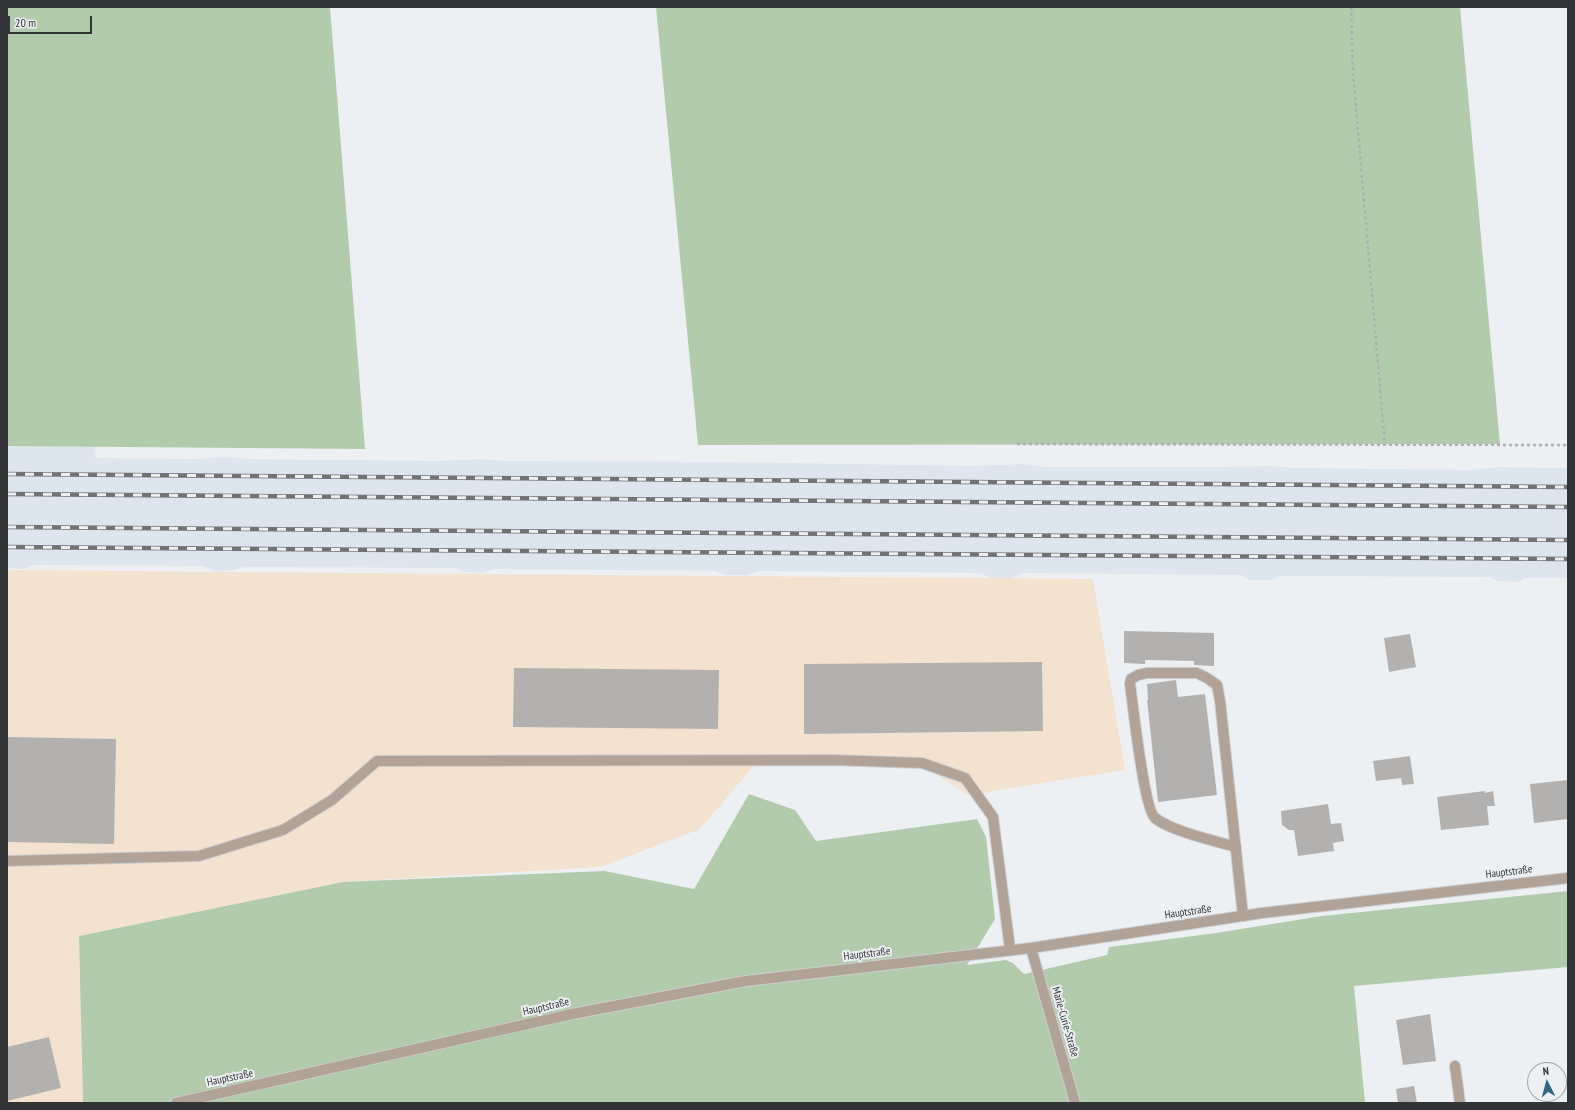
<!DOCTYPE html>
<html>
<head>
<meta charset="utf-8">
<style>
	body { margin:0 }
	#map { position:relative; width:1575px; height:1110px; overflow:hidden; background:#edf0f3; font-family:"PT Sans Narrow",sans-serif }
	canvas { display:block }
	.frame { position:absolute; inset:0; border:8px solid #323435; pointer-events:none }
	.north { position:absolute; left:1527px; top:1062px; width:40px; height:40px; box-sizing:border-box; background:#edf0f3; border:1px solid #a2a5a7; border-radius:50%; rotate:354deg; font-size:11px; font-weight:700; line-height:16px; text-align:center; color:#323435 }
	.north::after { content:''; display:block; margin:auto; width:14px; height:18px; background:#306782; clip-path:polygon(50% 0,100% 100%,50% 72%,0 100%) }
	.scale { position:absolute; left:8px; top:16px; width:84px; height:18px; box-sizing:border-box; border:2px solid #323435; border-top:0; padding-left:5px; font-size:12px; line-height:14px; white-space:nowrap; color:#323435; -webkit-text-stroke:3px #edf0f3; paint-order:stroke }
</style>
</head>
<body>
<div id="map">
<canvas width="1575" height="1110"></canvas>
<div class="frame"></div>
<div class="north">N</div>
<div class="scale">20 m</div>
</div>
<script>
const ctx = document.querySelector('canvas').getContext('2d');
ctx.lineJoin = 'round';
function fillPath(path, color) {
  ctx.fillStyle = color;
  ctx.fill(path, 'evenodd');
}
function stroke(path, color, width, dash) {
  ctx.strokeStyle = color;
  ctx.lineWidth = width;
  ctx.lineCap = dash ? 'butt' : 'round';
  ctx.setLineDash(dash || []);
  ctx.stroke(path);
}
function drawText(font, color, halo, rows, align = 'center') {
  ctx.font = font + ' "PT Sans Narrow",sans-serif';
  ctx.lineWidth = 4;
  ctx.setLineDash([]);
  ctx.textBaseline = 'middle';
  ctx.strokeStyle = halo;
  ctx.fillStyle = color;
  for (const [text, x, y, turn = 0] of rows) {
    ctx.save();
    ctx.translate(x, y);
    ctx.rotate((+turn || 0) * Math.PI / 180);
    ctx.textAlign = isNaN(turn) ? turn : align;
    if (halo) ctx.strokeText(text, 0, 0);
    ctx.fillText(text, 0, 0);
    ctx.restore();
  }
}
fillPath(new Path2D(`
	M7 570 1093 579 1125 770 968 795 926 768 809 762 753 767 700 829 601 867 343 882 79 936 83 1103H7Z`), '#f4e2d1');
fillPath(new Path2D(`
	M7 446H96L95 458 193 459 226 457 247 459 440 461 480 459 505 461 728 462 974 466 1022 464 1044 467H1224L1269 466 1297 468 1474 470 1497 467 1568 468V578H1524L1519 582 1497 581 1491 577 1282 576 1270 580H1251L1241 575 1022 573 1012 578H991L981 573 757 571 748 575H725L716 571 493 569 484 573 464 572 456 568 244 567 234 570 215 571 204 566 35 565 25 569 7 568Z`), '#dde6ee');
fillPath(new Path2D(`
	M7 7H330L365 449 7 446Z
	M656 7H1460L1500 444 698 445Z
	M749 794 795 810 816 841 977 819 986 837 995 919 967 965 1006 960 1013 963 1024 974 1107 955 1109 947 1216 933 1322 916 1568 891V967L1354 986 1365 1103H83L79 936 343 882 605 871 694 889Z`), '#b3cbad');
fillPath(new Path2D(`
	M1124 631 1214 633V666L1194 665V661L1145 660V664L1124 663Z
	M1410 634 1416 667 1389 672 1384 638Z
	M1042 662 1043 731 804 734V664Z
	M514 668 719 670 718 729 513 727Z
	M1176 680 1178 697 1205 694 1217 795 1158 802 1147 700H1148L1147 684Z
	M7 737 116 739 114 844 7 842Z
	M1410 756 1414 784 1402 785 1401 778 1376 781 1373 761Z
	M1568 780V819L1534 823 1530 784Z
	M1485 791V793L1493 791 1495 806H1487L1489 825 1441 830 1437 797Z
	M1328 804 1331 824 1341 823 1344 841 1333 843 1334 851 1298 856 1294 830H1289L1282 825 1281 811Z
	M1430 1014 1436 1061 1403 1065 1396 1020Z
	M49 1037 61 1088 7 1101V1047Z
	M1414 1086 1417 1103H1398L1396 1089Z`), '#b3b1af');
const service = new Path2D(`
	M1236 847C1215 841 1171 831 1155 818 1144 809 1133 705 1130 684L1131 679 1138 675 1147 673H1197L1207 678 1217 685 1220 701 1243 916
	M7 861 199 856 283 830 332 800 377 761 832 760 922 763 965 778 993 817 1010 949
	M1455 1066 1460 1103`);
const minor = new Path2D(`
	M1031 948 1075 1103`);
const tertiary = new Path2D(`
	M176 1103 572 1014 746 981 1031 948 1262 913 1568 878`);
stroke(service, '#cbced1', 12);
stroke(minor, '#cbced1', 12);
stroke(tertiary, '#cbced1', 12);
stroke(new Path2D(`
	M1351 7 1353 73 1385 445
	M1017 444 1568 445`), '#adb0b2', 2.5, [3, 3]);
stroke(service, '#b2a398', 10);
stroke(minor, '#b2a398', 10);
stroke(tertiary, '#b2a398', 10);
const rail = new Path2D(`
	M7 474 1568 487
	M7 494 1568 507
	M7 527 1568 540
	M7 547 1568 559`);
stroke(rail, '#707274', 4.5);
stroke(rail, '#edf0f3', 3, [9]);
drawText('11px', '#323435', '#edf0f3', [
	["Hauptstraße",1509,872,-7],
	["Hauptstraße",1188,912,-8],
	["Hauptstraße",867,954,-7],
	["Hauptstraße",546,1007,-13],
	["Marie-Curie-Straße",1065,1022,74],
	["Hauptstraße",230,1078,-12]
]);
</script>
</body>
</html>
